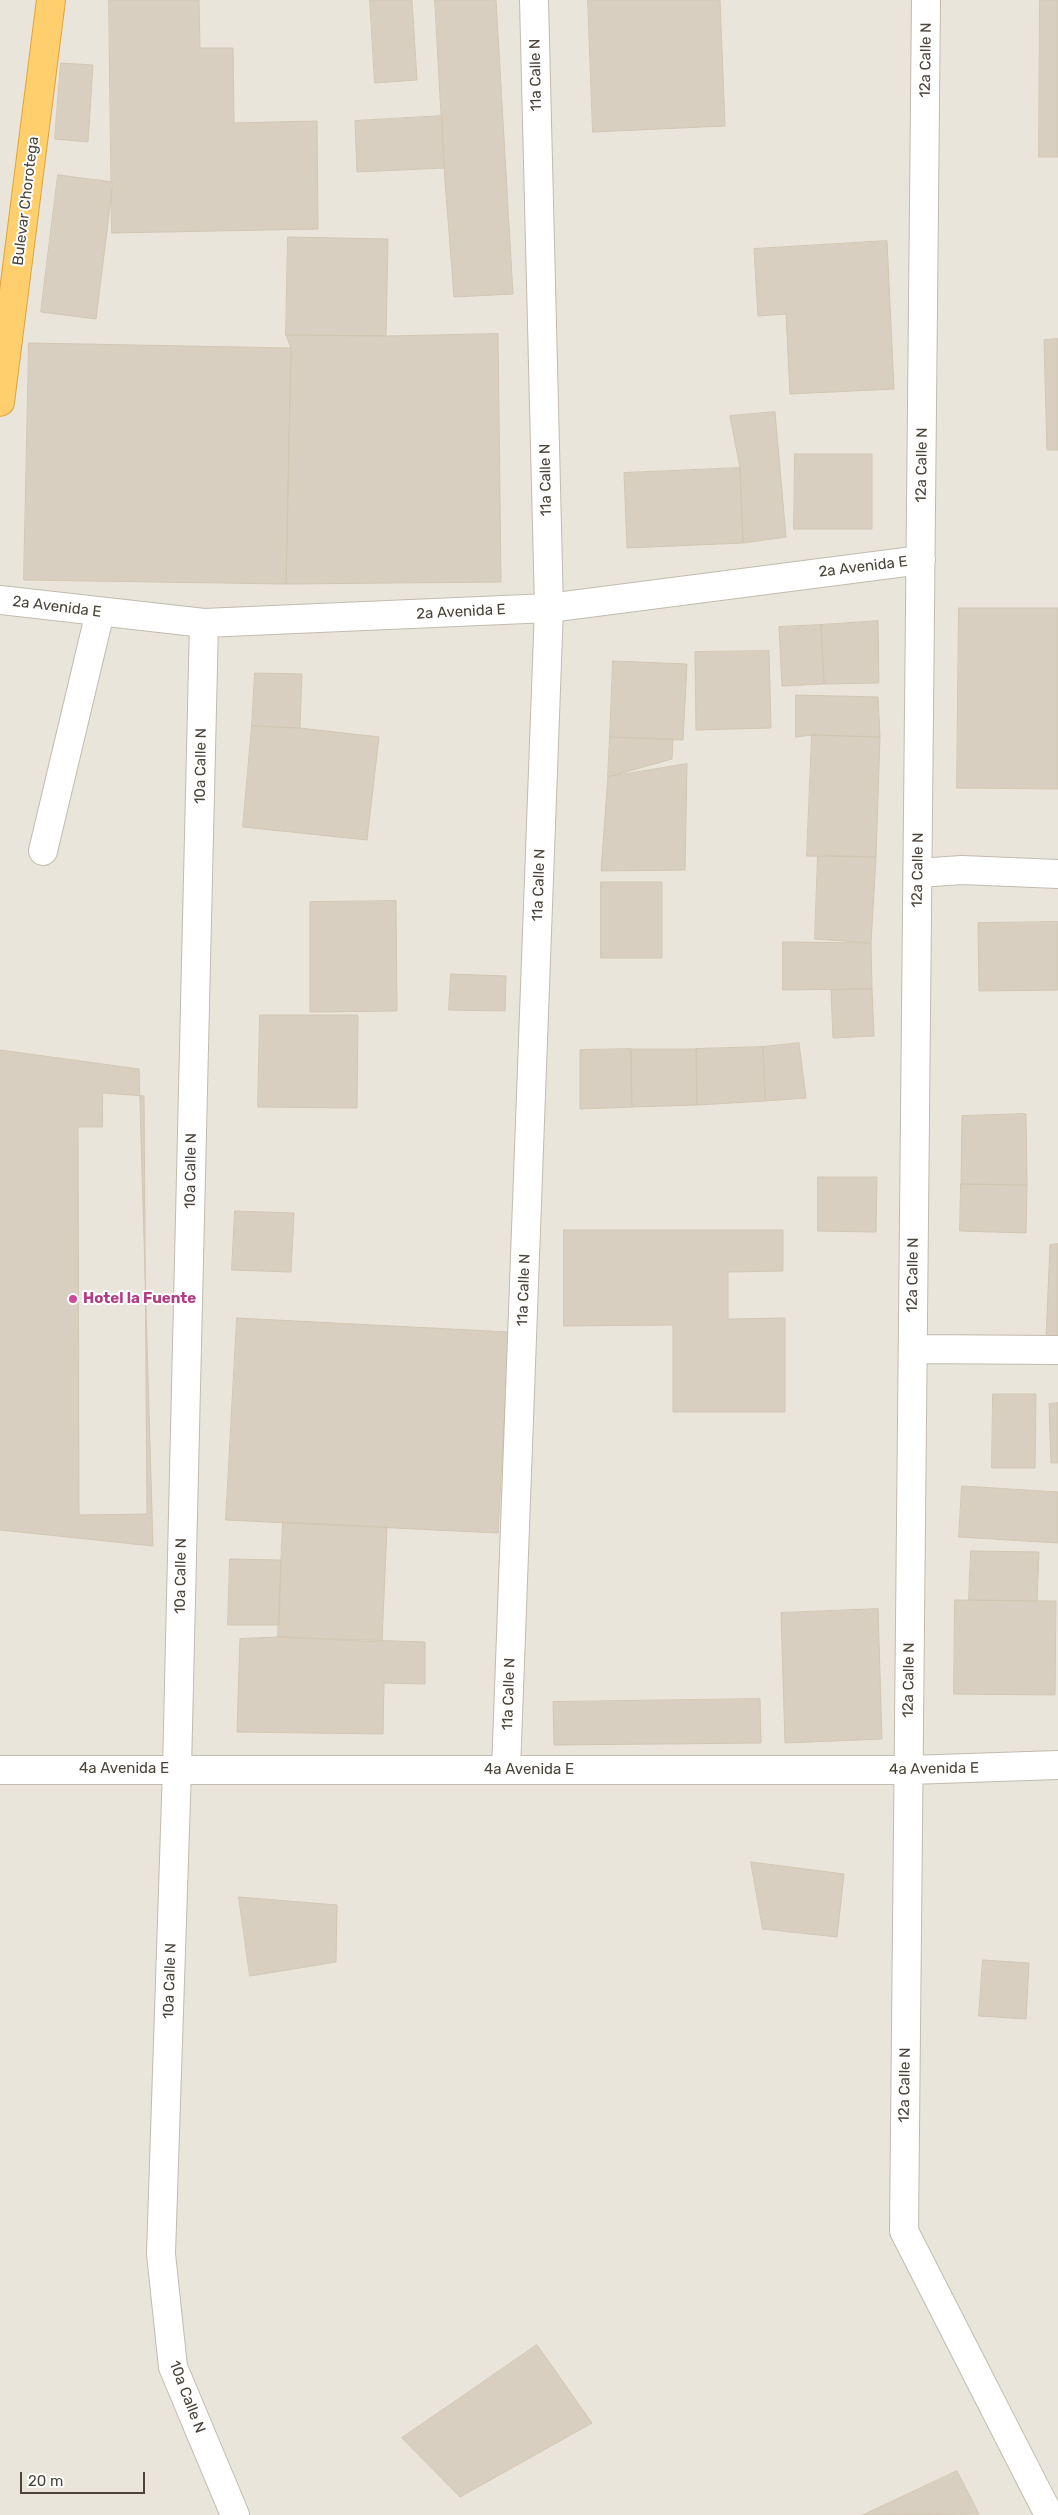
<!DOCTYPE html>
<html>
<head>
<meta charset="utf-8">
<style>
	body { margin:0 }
	#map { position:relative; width:1058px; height:2515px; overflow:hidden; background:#f6f3ec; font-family:Rubik,sans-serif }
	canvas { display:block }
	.scale { position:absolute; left:20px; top:2472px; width:125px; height:22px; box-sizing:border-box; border:2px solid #4b4439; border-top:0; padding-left:6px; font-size:15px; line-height:18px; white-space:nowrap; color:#4b4439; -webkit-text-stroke:4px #fff; paint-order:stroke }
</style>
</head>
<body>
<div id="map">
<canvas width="1058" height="2515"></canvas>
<div class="scale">20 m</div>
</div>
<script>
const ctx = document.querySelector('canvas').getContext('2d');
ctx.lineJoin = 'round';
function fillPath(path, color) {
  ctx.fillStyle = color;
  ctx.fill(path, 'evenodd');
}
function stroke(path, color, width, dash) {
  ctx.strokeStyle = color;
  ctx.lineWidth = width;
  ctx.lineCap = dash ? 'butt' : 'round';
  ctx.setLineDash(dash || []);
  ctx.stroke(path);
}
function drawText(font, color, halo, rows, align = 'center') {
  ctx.font = font + ' Rubik,sans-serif';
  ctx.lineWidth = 4;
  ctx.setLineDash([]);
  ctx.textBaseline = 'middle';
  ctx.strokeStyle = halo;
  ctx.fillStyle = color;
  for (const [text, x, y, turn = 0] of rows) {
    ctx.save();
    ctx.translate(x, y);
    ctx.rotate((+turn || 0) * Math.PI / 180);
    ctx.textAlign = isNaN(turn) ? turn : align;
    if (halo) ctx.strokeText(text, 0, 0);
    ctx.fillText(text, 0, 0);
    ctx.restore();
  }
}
fillPath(new Path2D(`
	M0 0H1058V2515H0Z`), '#eae5da');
const building = new Path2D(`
	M109 0H199L200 48H233L234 123 317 121 318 229 112 233Z
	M370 0H412L417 80 375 83Z
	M435 0H496L513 294 454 297 444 168Z
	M588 0H720L725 126 593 132Z
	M1040 0H1058V157H1039Z
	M61 63 93 65 88 142 55 139Z
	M442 116 444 168 357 172 355 121Z
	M58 175 113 182 96 319 41 312Z
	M288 237 388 239 386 336 286 335Z
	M887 241 894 389 790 394 786 314 758 316 754 249Z
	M498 334 501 582 286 584 291 348 286 335 386 336Z
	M1058 339V450H1047L1044 340Z
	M29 343 291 348 286 584 24 580Z
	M775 412 786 537 743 543 740 468 730 416Z
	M795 454H872V529H794Z
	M740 468 743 543 627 548 624 473Z
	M959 608H1058V789L957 788Z
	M878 621 879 683 824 684 821 625Z
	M821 625 824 684 782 686 779 627Z
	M769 651 771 728 696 730 695 652Z
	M613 661 687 664 683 740 610 737Z
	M255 673 302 674 300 728 252 726Z
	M796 695 878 697 880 737 812 735 796 737Z
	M252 726 300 728 379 737 367 840 243 827Z
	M812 735 880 737 876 857 807 856Z
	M610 737 673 739 672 759 608 777Z
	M687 764 685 870 601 871 608 777Z
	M818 855 876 857 871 943 815 939Z
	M601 882H662V958H601Z
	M396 901 397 1011 310 1012V902Z
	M1058 922V990L979 991 978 923Z
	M783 942 871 943 872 989 783 990Z
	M451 974 506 976 505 1011 449 1010Z
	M872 989 874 1036 833 1038 831 990Z
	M260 1015H358L357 1108 258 1107Z
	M799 1043 806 1098 765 1101 763 1047Z
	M763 1047 765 1101 697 1105 696 1049Z
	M631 1049H696L697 1105 632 1107Z
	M631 1049 632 1107 580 1109V1050Z
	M0 1050 139 1069 153 1546 0 1530Z
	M103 1093 144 1096 147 1514 79 1515 78 1127H102Z
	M1026 1114 1027 1185 961 1184 962 1116Z
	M818 1177H877L876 1232 818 1231Z
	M961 1184 1027 1185 1026 1233 960 1231Z
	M235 1211 294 1213 291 1272 232 1270Z
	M564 1230H783V1271L728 1272V1319L785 1318V1412H673V1325L564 1326Z
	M1058 1244V1341L1046 1339 1050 1245Z
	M237 1318 509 1332 498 1533 226 1520Z
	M993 1394H1036L1035 1468H992Z
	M1058 1403V1463H1051L1049 1404Z
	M962 1486 1058 1492V1543L959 1537Z
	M283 1522 387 1527 382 1642 278 1637Z
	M971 1551 1039 1552 1037 1601 969 1600Z
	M230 1559 281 1560 279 1625H228Z
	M955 1600 1056 1601 1055 1695 954 1694Z
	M878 1609 882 1739 785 1743 781 1613Z
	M278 1637 425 1642V1684L384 1683 383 1734 237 1732 240 1639Z
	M760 1699 761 1743 554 1745 553 1702Z
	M751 1862 844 1874 837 1937 763 1929Z
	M239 1897 337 1905 336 1962 250 1976Z
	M983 1960 1029 1963 1026 2019 979 2016Z
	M537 2345 592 2423 460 2497 402 2438Z
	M957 2471 979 2514 864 2515H863Z`);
fillPath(building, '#d8cfc1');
stroke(building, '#d3c7b4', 1);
const minor = new Path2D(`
	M926 0 904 2231 1049 2515
	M0 600 204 623 549 608 921 560
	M204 623 177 1769 161 2254 173 2367 235 2515
	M43 851 100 612
	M918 873 962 870 1058 874
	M913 1349 1058 1350
	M0 1770H909L1058 1765
	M506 1770 549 608 534 0`);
const highway = new Path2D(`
	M0 402 51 0`);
stroke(minor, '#c2bbae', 30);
stroke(highway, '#e0a43c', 30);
stroke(minor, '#fff', 28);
stroke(highway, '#ffcf6e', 28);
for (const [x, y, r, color] of [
	[73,1299,5,"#d1479c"]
]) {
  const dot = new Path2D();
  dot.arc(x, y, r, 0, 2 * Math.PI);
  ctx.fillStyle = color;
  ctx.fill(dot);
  stroke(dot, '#fff', 2);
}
drawText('15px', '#4b4439', '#fff', [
	["12a Calle N",926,60,-89],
	["11a Calle N",536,75,-91],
	["Bulevar Chorotega",26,201,-83],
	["12a Calle N",922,465,-89],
	["11a Calle N",546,480,-91],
	["2a Avenida E",863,567,-7],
	["2a Avenida E",57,607,7],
	["2a Avenida E",461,612,-3],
	["10a Calle N",201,766,-89],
	["12a Calle N",918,870,-89],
	["11a Calle N",539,885,-88],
	["10a Calle N",191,1171,-89],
	["12a Calle N",913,1275,-89],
	["11a Calle N",524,1290,-88],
	["10a Calle N",181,1576,-89],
	["12a Calle N",909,1680,-89],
	["11a Calle N",509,1694,-88],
	["4a Avenida E",124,1769],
	["4a Avenida E",934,1769,-1],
	["4a Avenida E",529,1770],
	["10a Calle N",170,1981,-88],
	["12a Calle N",905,2085,-89],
	["10a Calle N",187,2397,69]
]);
drawText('bold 15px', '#b23c85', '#fff', [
	["Hotel la Fuente",83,1299]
], 'left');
</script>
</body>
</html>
